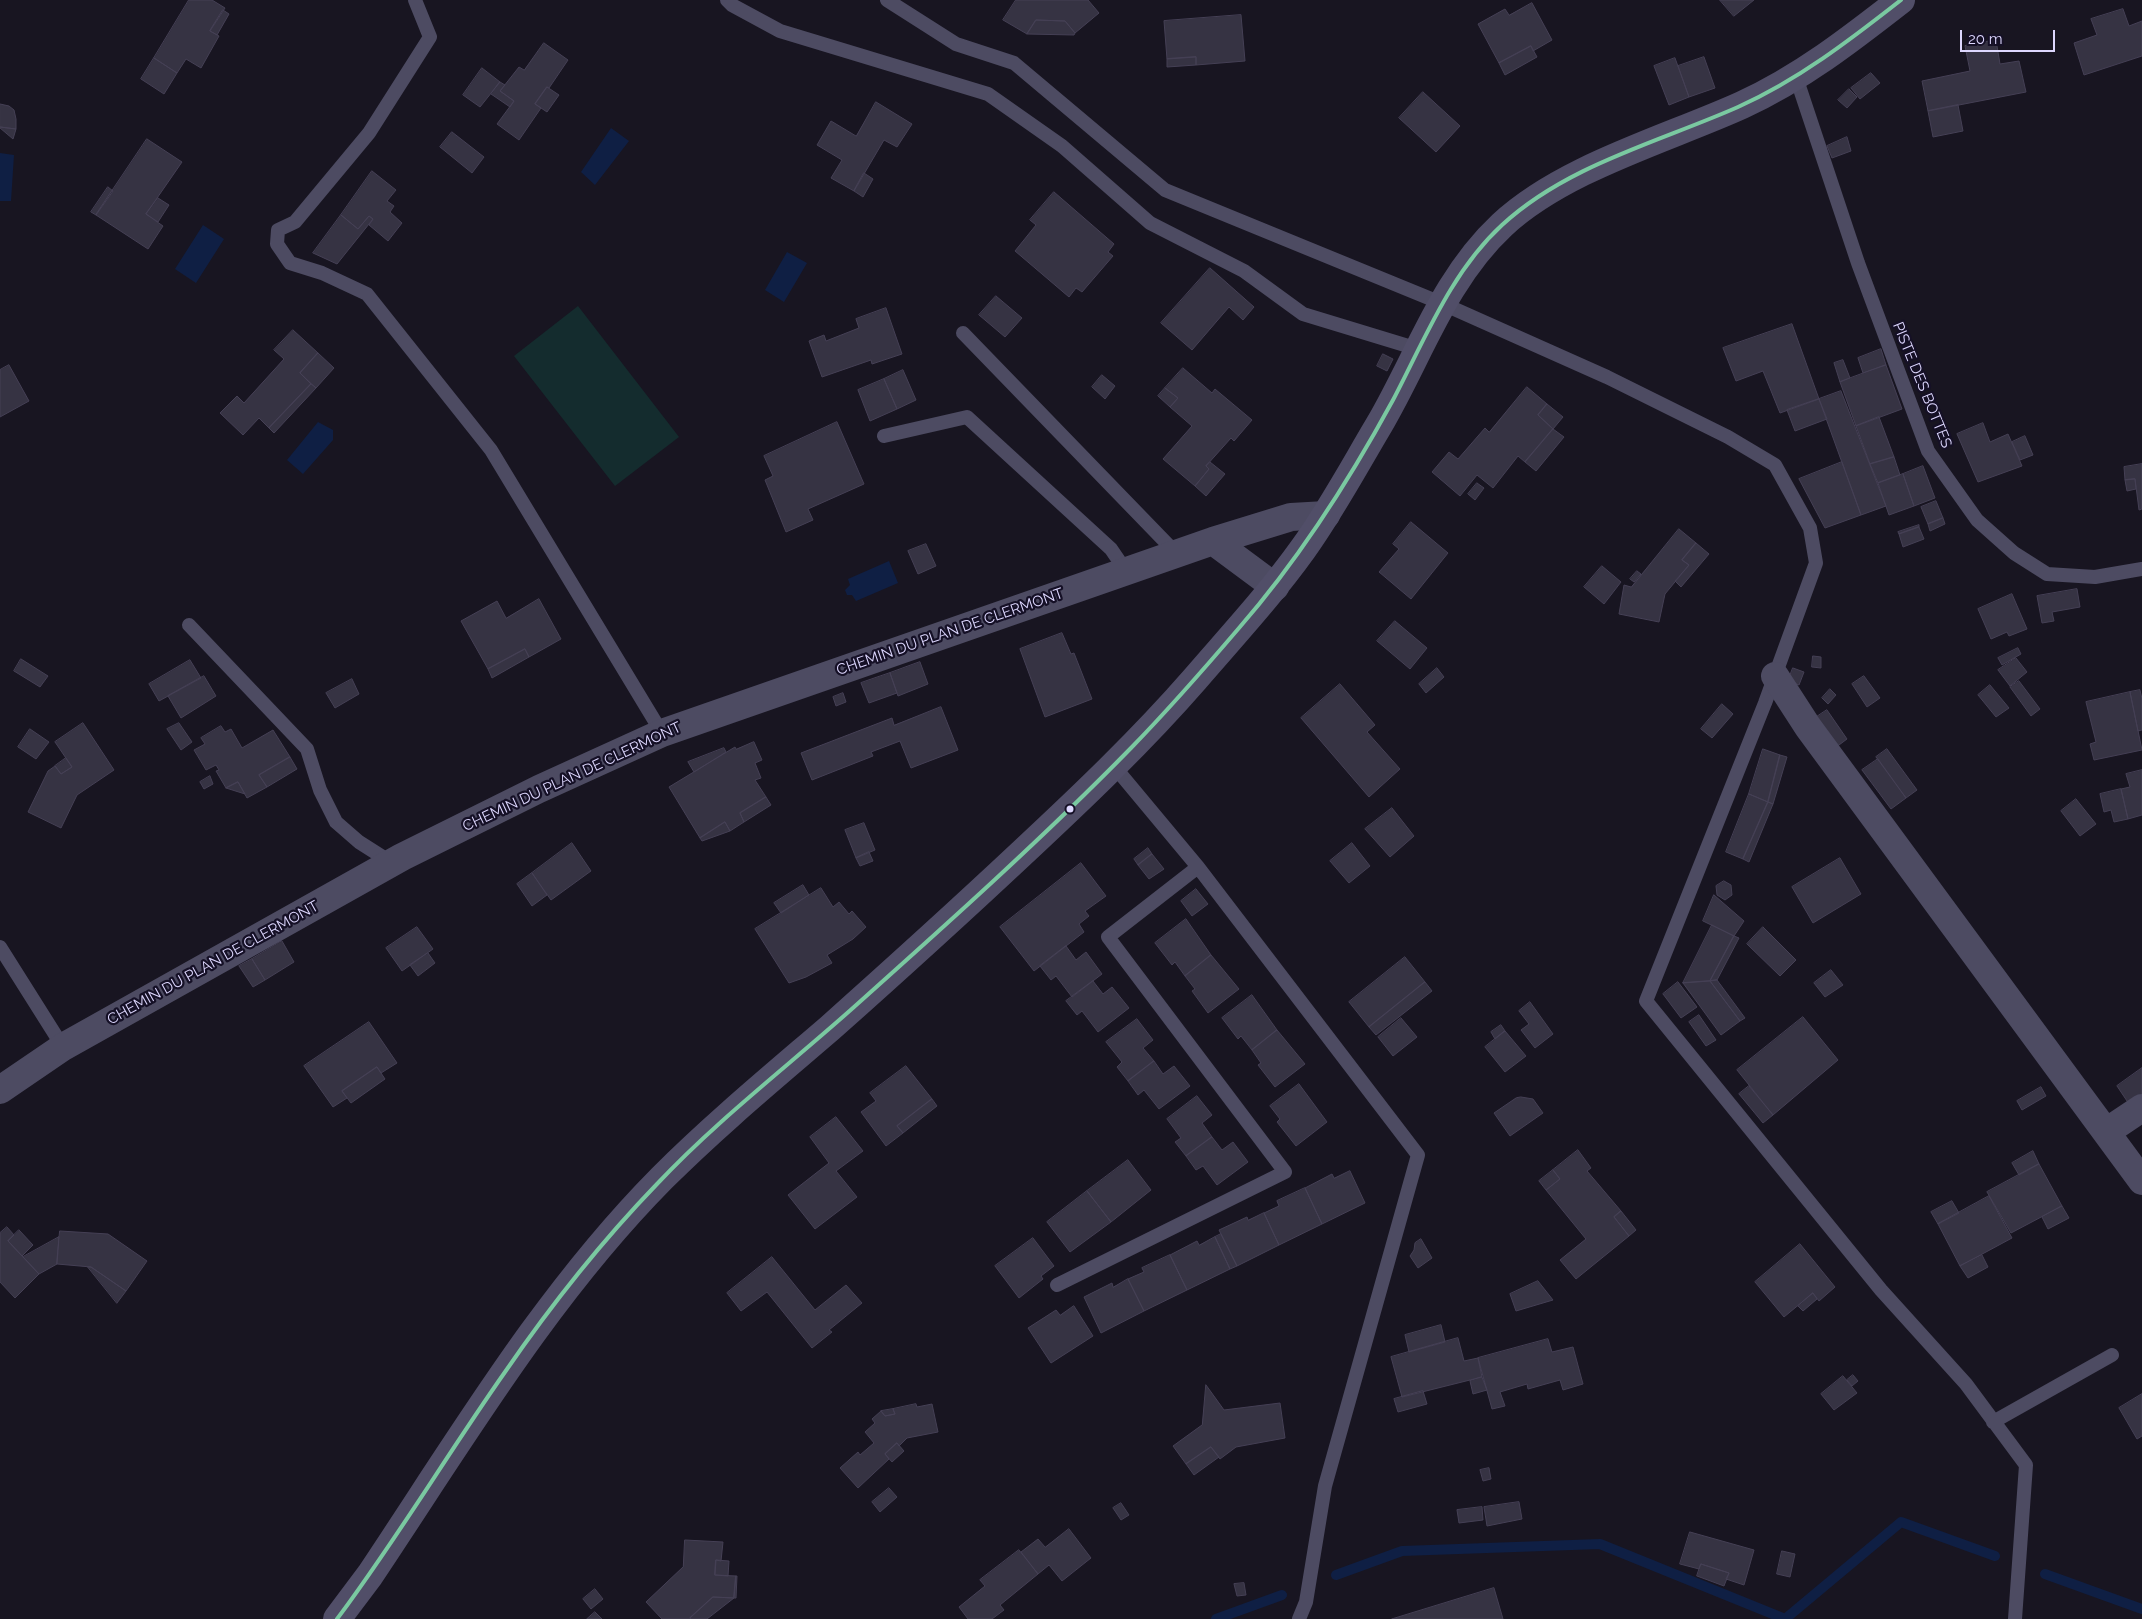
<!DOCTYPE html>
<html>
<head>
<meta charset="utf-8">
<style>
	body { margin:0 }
	#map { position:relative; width:2142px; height:1619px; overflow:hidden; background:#181521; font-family:Raleway,sans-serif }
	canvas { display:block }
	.scale { position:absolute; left:1960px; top:30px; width:95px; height:22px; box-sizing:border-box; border:2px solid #ddd7fe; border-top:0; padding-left:6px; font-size:15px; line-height:18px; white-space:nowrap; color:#ddd7fe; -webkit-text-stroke:4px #151026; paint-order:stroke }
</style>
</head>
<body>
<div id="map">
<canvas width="2142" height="1619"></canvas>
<div class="scale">20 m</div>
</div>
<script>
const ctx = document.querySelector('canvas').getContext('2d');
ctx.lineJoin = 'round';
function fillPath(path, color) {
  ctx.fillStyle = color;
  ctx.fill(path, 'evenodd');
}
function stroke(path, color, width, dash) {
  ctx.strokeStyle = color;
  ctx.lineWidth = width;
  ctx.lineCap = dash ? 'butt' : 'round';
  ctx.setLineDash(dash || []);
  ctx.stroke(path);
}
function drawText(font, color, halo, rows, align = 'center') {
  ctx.font = font + ' Raleway,sans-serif';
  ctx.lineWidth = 4.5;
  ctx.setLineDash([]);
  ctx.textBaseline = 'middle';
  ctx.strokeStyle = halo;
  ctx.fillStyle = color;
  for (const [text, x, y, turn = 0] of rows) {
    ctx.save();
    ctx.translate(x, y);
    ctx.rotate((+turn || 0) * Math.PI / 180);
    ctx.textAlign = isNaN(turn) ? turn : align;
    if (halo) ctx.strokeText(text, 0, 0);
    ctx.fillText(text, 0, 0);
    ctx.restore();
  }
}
fillPath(new Path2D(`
	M578 306 679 437 615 486 514 356Z`), '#142c2e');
fillPath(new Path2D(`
	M611 128 629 141 595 185 581 172Z
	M0 153 14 155 11 201H0Z
	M203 225 224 239 196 283 175 269Z
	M787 252 807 263 784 302 765 290Z
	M318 422 333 430V440L303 474 287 460Z
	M889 561 898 583 856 601 852 595H847L845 590 850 585 848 579Z`), '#0f1f44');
stroke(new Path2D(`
	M2045 1574 2142 1609
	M1336 1575 1402 1551 1600 1544 1785 1619 1901 1522 1995 1556
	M1216 1619 1282 1595`), '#0f1f44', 10);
const building = new Path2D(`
	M189 0H212L225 8 210 31 219 36 201 68 186 59 177 73 154 58Z
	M1016 0H1088L1099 13 1075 33 1065 21 1036 20 1027 34 1003 20Z
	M1720 0H1754L1734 16Z
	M1532 3 1552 40 1533 51 1531 46 1499 63 1478 24 1505 9 1509 15Z
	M2123 9 2129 26 2142 21V56L2084 75 2074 43 2097 35 2091 19Z
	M223 10 229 14 217 35 210 31Z
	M1241 15 1245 61 1196 65V57L1167 59 1164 21Z
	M1036 20 1065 21 1075 33 1074 35 1027 34Z
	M1996 40 2000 64 2019 61 2026 92 1928 111 1922 81 1970 71 1965 46Z
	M544 43 568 60 549 88 547 87 535 104 541 108 519 140 497 124 514 101 500 91 519 67 524 70Z
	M1531 46 1537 57 1505 75 1499 63Z
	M1196 57V65L1167 67V59Z
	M1704 57 1715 88 1689 97 1678 66Z
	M154 58 177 73 164 94 141 79Z
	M1675 58 1689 97 1669 105 1654 66Z
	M482 68 500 82 480 107 463 95Z
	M1871 73 1880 83 1860 99 1851 88Z
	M500 82 505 85 500 91 514 101 510 107 491 94Z
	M547 87 559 95 547 112 535 104Z
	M1849 89 1857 97 1847 108 1838 100Z
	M1423 92 1460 126 1436 152 1399 118Z
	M876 102 912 124 897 147 884 140 854 191 831 178 842 160 817 145 831 121 856 136Z
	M0 104 9 106 14 110 16 119V129L0 127Z
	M1958 105 1963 131 1933 137 1928 111Z
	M0 127 16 129 13 139 0 128Z
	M452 132 484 157 472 173 440 147Z
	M1847 137 1851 151 1832 158 1827 146Z
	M147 139 182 162 146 214 163 226 148 249 96 215Z
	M372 171 396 190 387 201 394 206 390 212 402 223 388 241 369 225 373 219 369 216 358 229 341 215Z
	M864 173 873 179 863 197 854 191Z
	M108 187 113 191 96 215 91 212Z
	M1054 192 1114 244 1108 252 1113 256 1082 292 1076 288 1069 297 1015 251 1036 225 1030 220Z
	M158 198 169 205 158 222 146 214Z
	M341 215 358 229 369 216 373 219 337 264 313 253Z
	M1210 268 1254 307 1243 320 1229 307 1192 350 1161 323Z
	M996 296 1022 318 1005 337 979 315Z
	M886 308 902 354 872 364 871 360 822 377 809 341 824 335 826 341 859 328 856 319Z
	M1792 324 1819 399 1780 413 1763 371 1736 381 1723 348Z
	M293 330 318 353 300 373 311 384 269 428 259 418 243 435 220 413 237 396 244 403 284 359 274 350Z
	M1881 349 1886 365 1863 373 1858 358Z
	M318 353 334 368 316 388 300 373Z
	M1383 354 1393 359 1387 371 1377 366Z
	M1843 360 1850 378 1840 382 1834 363Z
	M9 365 29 401 0 417V370Z
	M1886 365 1902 409 1856 426 1840 382Z
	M1183 368 1212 393 1215 389 1252 420 1234 441 1231 438 1206 466 1209 469 1195 486 1163 459 1192 426 1170 407 1178 398 1165 388Z
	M903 370 916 400 897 409 884 379Z
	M1102 375 1115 386 1105 399 1092 387Z
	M884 379 897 409 870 421 858 390Z
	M311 384 316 388 274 433 269 428Z
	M1527 387 1547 404 1538 415 1553 429 1525 462 1518 456 1493 488 1477 475 1460 496 1432 472 1449 452 1458 459 1485 428 1489 432Z
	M1165 388 1178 398 1170 407 1158 396Z
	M1841 391 1886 506 1861 515 1819 399Z
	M1819 399 1827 419 1795 431 1787 410Z
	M1547 404 1563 417 1553 429 1538 415Z
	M1879 417 1894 457 1870 464 1856 426Z
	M837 422 864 484 808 509 813 520 786 532 765 480 773 476 764 456Z
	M1983 423 1990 442 2008 434 2022 466 1978 482 1957 434Z
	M1553 429 1564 437 1536 471 1525 462Z
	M2025 436 2033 455 2020 460 2012 442Z
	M1894 457 1900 475 1878 483 1870 464Z
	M1210 462 1225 474 1206 496 1195 486 1209 469 1206 466Z
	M1842 462 1861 515 1825 528 1799 479Z
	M2142 464V509L2139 510 2135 479 2125 480 2124 467Z
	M1923 466 1935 498 1914 506 1903 474Z
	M1903 474 1914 506 1889 515 1878 483Z
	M2135 479 2136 489 2127 491 2125 480Z
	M1477 483 1484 488 1475 500 1468 494Z
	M1936 501 1943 518 1928 524 1921 507Z
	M1943 518 1945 524 1930 531 1928 524Z
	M1411 522 1448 553 1411 599 1379 572 1399 549 1393 544Z
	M1919 525V527L1899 534 1898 532Z
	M1919 527 1924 539 1903 547 1899 534Z
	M1679 529 1696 543 1682 560 1689 565 1665 594 1659 622 1619 614 1624 585 1631 587Z
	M1696 543 1709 554 1681 587 1675 581 1689 565 1682 560Z
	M926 544 936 566 918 574 908 551Z
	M1602 566 1621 582 1604 604 1584 587Z
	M1637 571 1641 574 1634 582 1630 579Z
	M2077 589 2080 607 2052 612 2054 621 2042 623 2037 596Z
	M2012 594 2027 629 2009 636 2007 632 1991 639 1978 609Z
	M539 599 561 639 529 657 525 649 488 669 461 621 497 601 506 618Z
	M1395 621 1427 648 1410 669 1377 641Z
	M1062 633 1071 654 1074 653 1092 699 1045 717 1020 649Z
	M2018 648 2021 654 2002 665 1998 658Z
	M525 649 529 657 492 678 488 669Z
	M1813 656 1821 657V668L1812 667Z
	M2016 658 2027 672 2010 686 1998 670Z
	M21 659 48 676 40 687 14 671Z
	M190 660 201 678 159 701 149 684Z
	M920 662 928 684 898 696 890 673Z
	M1437 668 1444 677 1426 693 1419 684Z
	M1793 668 1804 672 1799 685 1788 681Z
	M890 673 897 693 869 703 861 683Z
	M204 676 216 696 181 718 168 696Z
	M1864 676 1880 698 1867 707 1852 684Z
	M352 679 359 694 335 708 326 693Z
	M2019 681 2040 709 2031 716 2010 687Z
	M1340 684 1375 725 1367 732 1400 769 1369 797 1301 718Z
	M1990 685 2009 708 1996 717 1978 695Z
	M1830 689 1836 695 1828 704 1822 698Z
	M2140 690 2142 699V730L2138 731 2130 692Z
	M2130 692 2142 750 2094 760 2090 744 2096 742 2086 702Z
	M843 693 846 702 836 706 833 697Z
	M1722 704 1733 714 1712 738 1701 729Z
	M941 707 958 750 911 768 900 741 871 752 873 756 812 780 801 753 892 718 894 725Z
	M1827 710 1847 739 1835 748 1815 718Z
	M83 723 114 770 77 795 61 828 28 812 48 771 55 766 61 774 72 767 55 742Z
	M179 723 192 742 181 750 167 729Z
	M221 726 225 732 231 729 242 748 273 730 290 757 259 775 267 787 247 798 238 782 226 788 216 771 219 770 216 765 206 770 194 750 205 744 201 738Z
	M30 729 49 742 36 759 18 747Z
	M754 742 762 760 755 763 761 778 755 780 766 797 740 813 744 822 730 831 725 822 700 838 669 787 735 747 736 749Z
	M724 748 726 752 694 772 688 762Z
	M1763 749 1780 755 1768 802 1749 794Z
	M1887 749 1917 790 1906 798 1876 757Z
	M1780 755 1787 757 1773 804 1768 802Z
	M290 757 297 769 267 787 259 775Z
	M66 758 72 767 61 774 55 766Z
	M1878 759 1906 798 1891 809 1862 770Z
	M2142 770V815L2128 819 2121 789 2130 787 2126 774Z
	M210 776 213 784 204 789 200 782Z
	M238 782 245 794 226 788Z
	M2121 789 2128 819 2114 822 2111 810 2104 812 2100 794Z
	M1749 794 1768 802 1743 859 1726 852Z
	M766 797 771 805 744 822 740 813Z
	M2076 799 2096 824 2080 836 2061 811Z
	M1768 802 1773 804 1749 862 1743 859Z
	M1392 808 1414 836 1390 857 1365 829Z
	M725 822 730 831 702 841 700 838Z
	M864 823 875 850 856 858 845 830Z
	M572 843 591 871 551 900 532 873Z
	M1352 843 1370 866 1349 883 1330 861Z
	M1148 848 1152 854 1138 865 1134 859Z
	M869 852 873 861 860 866 856 858Z
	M1152 854 1164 869 1149 879 1138 865Z
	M1840 858 1861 894 1813 923 1792 887Z
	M1081 863 1106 896 1085 911 1089 916 1079 924 1084 932 1034 971 1000 927Z
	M532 873 547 895 532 906 517 884Z
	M1724 881 1731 885 1732 895 1725 900 1717 895 1716 886Z
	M803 885 809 895 781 913 774 903Z
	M821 888 833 907 839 902 849 914 852 911 866 927 853 939 827 955 832 963 806 977 789 983 755 929Z
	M1196 889 1208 904 1192 916 1181 901Z
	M1714 895 1744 921 1734 936 1703 921Z
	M1186 919 1211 955 1185 976 1175 962 1172 965 1155 943Z
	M1712 925 1734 936 1710 981 1683 983Z
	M417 927 433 949 402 971 386 948Z
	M1763 927 1796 960 1780 976 1747 944Z
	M1734 936 1739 938 1717 980 1710 981Z
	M282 941 294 962 265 980 252 959Z
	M1066 946 1076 960 1086 952 1102 974 1072 997 1056 976 1051 980 1040 966Z
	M428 953 435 963 418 976 410 965Z
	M1211 955 1239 989 1208 1013 1192 991 1195 989 1185 976Z
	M1405 957 1425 982 1369 1027 1349 1002Z
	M252 959 265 980 253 987 239 966Z
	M1831 970 1843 985 1825 997 1814 983Z
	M1717 980 1745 1018 1740 1021 1710 981Z
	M1093 981 1103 994 1112 987 1129 1008 1098 1032 1082 1011 1077 1015 1066 1001Z
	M1710 981 1740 1021 1721 1035 1683 983Z
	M1425 982 1432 991 1376 1035 1369 1027Z
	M1678 982 1697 1007 1681 1018 1663 994Z
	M1252 995 1277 1030 1252 1050 1241 1036 1238 1039 1222 1018Z
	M1530 1002 1553 1034 1535 1048 1521 1030 1529 1024 1519 1011Z
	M1699 1015 1716 1040 1706 1046 1689 1022Z
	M1803 1017 1838 1060 1773 1115 1737 1070Z
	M1401 1018 1417 1037 1393 1056 1378 1037Z
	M1137 1019 1153 1040 1143 1048 1154 1061 1128 1081 1117 1067 1122 1062 1106 1042Z
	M369 1022 397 1063 381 1073 377 1067 342 1091 347 1098 333 1107 304 1066Z
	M1501 1025 1505 1031 1495 1039 1491 1032Z
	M1277 1030 1305 1064 1275 1087 1258 1065 1261 1063 1252 1050Z
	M1505 1031 1526 1056 1505 1072 1485 1047Z
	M1154 1061 1163 1074 1174 1066 1190 1086 1159 1109 1144 1090 1138 1095 1128 1081Z
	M906 1066 932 1099 897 1126 903 1133 886 1146 861 1112 876 1101 870 1093Z
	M377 1067 385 1079 351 1103 342 1091Z
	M2142 1068V1100L2131 1107 2117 1086Z
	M1299 1084 1327 1122 1296 1146 1277 1122 1280 1119 1270 1106Z
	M1749 1086 1773 1115 1763 1123 1739 1094Z
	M2041 1087 2046 1096 2022 1110 2017 1101Z
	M1197 1096 1212 1115 1202 1123 1212 1137 1186 1156 1175 1142 1181 1138 1167 1119Z
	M1521 1097 1533 1099 1543 1113 1510 1136 1494 1113 1516 1098Z
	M932 1099 937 1106 903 1133 897 1126Z
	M836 1117 863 1151 836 1171 857 1197 815 1229 788 1195 829 1163 810 1137Z
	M1212 1137 1222 1150 1233 1142 1248 1162 1217 1185 1203 1166 1196 1170 1186 1156Z
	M1578 1150 1591 1168 1587 1171 1621 1211 1614 1217 1629 1236 1576 1279 1560 1260 1586 1239 1546 1190 1560 1179 1553 1170Z
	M2033 1151 2039 1164 2019 1175 2012 1163Z
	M1128 1160 1151 1190 1111 1222 1087 1191Z
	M2039 1164 2062 1206 2011 1233 1987 1192Z
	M1553 1170 1560 1179 1546 1190 1539 1181Z
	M1350 1171 1365 1203 1322 1224 1305 1188 1332 1174 1334 1178Z
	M1305 1188 1322 1224 1279 1245 1264 1213 1279 1206 1277 1201Z
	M1087 1191 1111 1222 1070 1252 1047 1222Z
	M1989 1196 2012 1238 1960 1266 1938 1224Z
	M1952 1201 1959 1213 1938 1224 1931 1212Z
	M2062 1206 2069 1218 2048 1229 2042 1217Z
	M1621 1211 1636 1230 1629 1236 1614 1217Z
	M1264 1213 1279 1245 1237 1266 1219 1230 1247 1217 1248 1220Z
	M7 1227 14 1235 8 1241 39 1274 15 1298 0 1282V1233Z
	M19 1230 33 1245 22 1256 8 1241Z
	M60 1231 108 1234 147 1261 126 1291 91 1267 57 1264Z
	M1221 1234 1237 1266 1230 1269 1215 1237Z
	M59 1237 57 1264 39 1274 23 1257Z
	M1215 1237 1230 1269 1187 1290 1170 1255 1197 1241 1199 1245Z
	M1033 1238 1054 1266 1041 1276 1043 1279 1019 1298 995 1266Z
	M1421 1239 1432 1258 1418 1268 1410 1256 1414 1250 1415 1243Z
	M1800 1244 1835 1287 1819 1301 1813 1293 1784 1317 1755 1282Z
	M1170 1255 1187 1290 1144 1311 1128 1279 1144 1272 1142 1268Z
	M1982 1255 1988 1267 1968 1278 1960 1266Z
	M772 1257 815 1310 846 1285 862 1303 829 1330 832 1332 812 1348 767 1292 741 1311 727 1293Z
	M88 1267H91L126 1291 117 1303Z
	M1128 1279 1144 1311 1101 1333 1084 1297 1112 1283 1113 1287Z
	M1538 1281 1553 1300 1516 1311 1510 1294Z
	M1813 1293 1817 1299 1803 1311 1798 1306Z
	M1074 1306 1093 1336 1051 1363 1028 1328 1056 1310 1060 1315Z
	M1441 1325 1445 1342 1409 1352 1405 1335Z
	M1458 1338 1464 1361 1478 1358 1482 1377 1402 1397 1391 1357Z
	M1548 1339 1552 1352 1573 1347 1583 1384 1563 1390 1560 1380 1528 1389 1527 1384 1500 1392 1505 1406 1492 1409 1478 1358Z
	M1853 1375 1858 1381 1852 1386 1847 1380Z
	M1843 1376 1857 1393 1834 1410 1821 1394Z
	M1482 1377 1487 1390 1473 1394 1470 1381Z
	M1206 1385 1224 1410 1280 1403 1285 1438 1236 1447 1220 1459 1211 1447 1186 1464 1173 1446 1202 1425Z
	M1423 1391 1427 1404 1398 1412 1394 1399Z
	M2142 1394V1436L2137 1439 2119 1408Z
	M916 1404 917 1407 932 1404 938 1432 907 1438 899 1446 897 1443 885 1454 889 1459 858 1488 840 1468 858 1452 860 1455 874 1443 865 1432 875 1423 872 1419 881 1411 885 1416 895 1414 893 1409Z
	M893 1409 895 1414 885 1416 881 1411Z
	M897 1443 904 1451 892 1462 885 1454Z
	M1211 1447 1219 1457 1194 1475 1186 1464Z
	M1489 1468 1491 1479 1483 1481 1480 1470Z
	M889 1488 897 1497 880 1512 872 1502Z
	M1519 1502 1522 1519 1487 1526 1484 1507Z
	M1121 1503 1129 1515 1121 1520 1113 1508Z
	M1482 1507 1483 1520 1459 1523 1457 1510Z
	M1069 1529 1091 1558 1062 1581 1049 1565 1038 1574 1021 1552 1038 1539 1045 1547Z
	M1690 1532 1754 1550 1744 1585 1726 1579 1729 1573 1701 1564 1699 1569 1680 1564Z
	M685 1540 723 1542 721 1561 716 1560 715 1575 736 1576 734 1598 713 1597 690 1618 691 1619H662L646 1602 683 1567Z
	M1019 1550 1038 1574 1000 1605 1004 1610 992 1619H968L959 1607 985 1586 980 1580Z
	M1782 1551 1795 1554 1790 1577 1777 1574Z
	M716 1560 729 1561 728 1576 715 1575Z
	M1701 1564 1729 1573 1724 1586 1697 1576Z
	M736 1576H737L736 1598H734Z
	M1244 1583 1246 1595 1237 1596 1234 1584Z
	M1494 1588 1503 1619H1392Z
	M595 1589 603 1599 591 1609 583 1599Z
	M713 1597 734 1598 707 1619H691L690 1618Z
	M595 1612 602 1619H587Z`);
fillPath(building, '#363343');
stroke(building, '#454055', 1);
stroke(new Path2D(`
	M415 0 430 37 369 133 295 222 278 230 277 244 290 263 322 273 367 294 491 450 662 733
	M727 0 732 5 780 31 988 94 1062 146 1150 223 1244 271 1303 314 1418 349
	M887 0 956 44 1014 63 1165 190 1441 303 1607 377 1728 437 1775 465 1810 528 1816 563 1765 703 1646 1001 1881 1290 1966 1384 2026 1465 2015 1619
	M1796 77 1858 263 1928 451 1977 520 2014 553 2047 574 2095 577 2142 569
	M963 333 1177 554
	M884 436 967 417 1111 549 1126 571
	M189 625 307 749 320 790 336 822 359 842 392 863
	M1113 765 1198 867 1418 1155 1325 1486 1306 1602 1299 1619
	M0 947 63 1047
	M1057 1285 1285 1172 1108 937 1198 867
	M1993 1422 2112 1355`), '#4d4b62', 14);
stroke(new Path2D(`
	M1213 541 1275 587
	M1775 676 1808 727 2142 1181
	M0 1090 63 1047 402 857 539 789 662 733 1213 541 1291 517 1326 515
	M2106 1132 2142 1108`), '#4d4b62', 28);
stroke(new Path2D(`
	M337 1619 370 1575C461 1439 546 1295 662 1178 715 1125 773 1077 830 1028 894 971 958 913 1021 854 1081 798 1141 741 1195 679 1232 636 1270 595 1303 549 1331 510 1354 467 1379 425 1419 357 1443 280 1502 225 1563 168 1667 139 1742 105 1801 78 1851 39 1901 0`), '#514e68', 28);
stroke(new Path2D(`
	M337 1619C397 1539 448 1453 505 1372 551 1305 601 1242 657 1184 717 1120 788 1066 854 1007 948 923 1043 838 1131 748 1169 709 1204 669 1239 628 1300 558 1349 481 1393 400 1425 339 1451 272 1502 225 1567 165 1659 142 1738 107 1798 80 1850 40 1901 0`), '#7ac9a1', 4);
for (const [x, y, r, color] of [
	[1070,809,4.5,"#ddd7fe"]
]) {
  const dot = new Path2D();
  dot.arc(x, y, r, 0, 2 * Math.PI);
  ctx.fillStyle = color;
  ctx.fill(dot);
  stroke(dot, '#151026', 2);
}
drawText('15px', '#ddd7fe', '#151026', [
	["PISTE DES BOTTES",1922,385,68],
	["CHEMIN DU PLAN DE CLERMONT",950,632,-19],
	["CHEMIN DU PLAN DE CLERMONT",572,777,-25],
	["CHEMIN DU PLAN DE CLERMONT",213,963,-29]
]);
</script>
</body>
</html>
